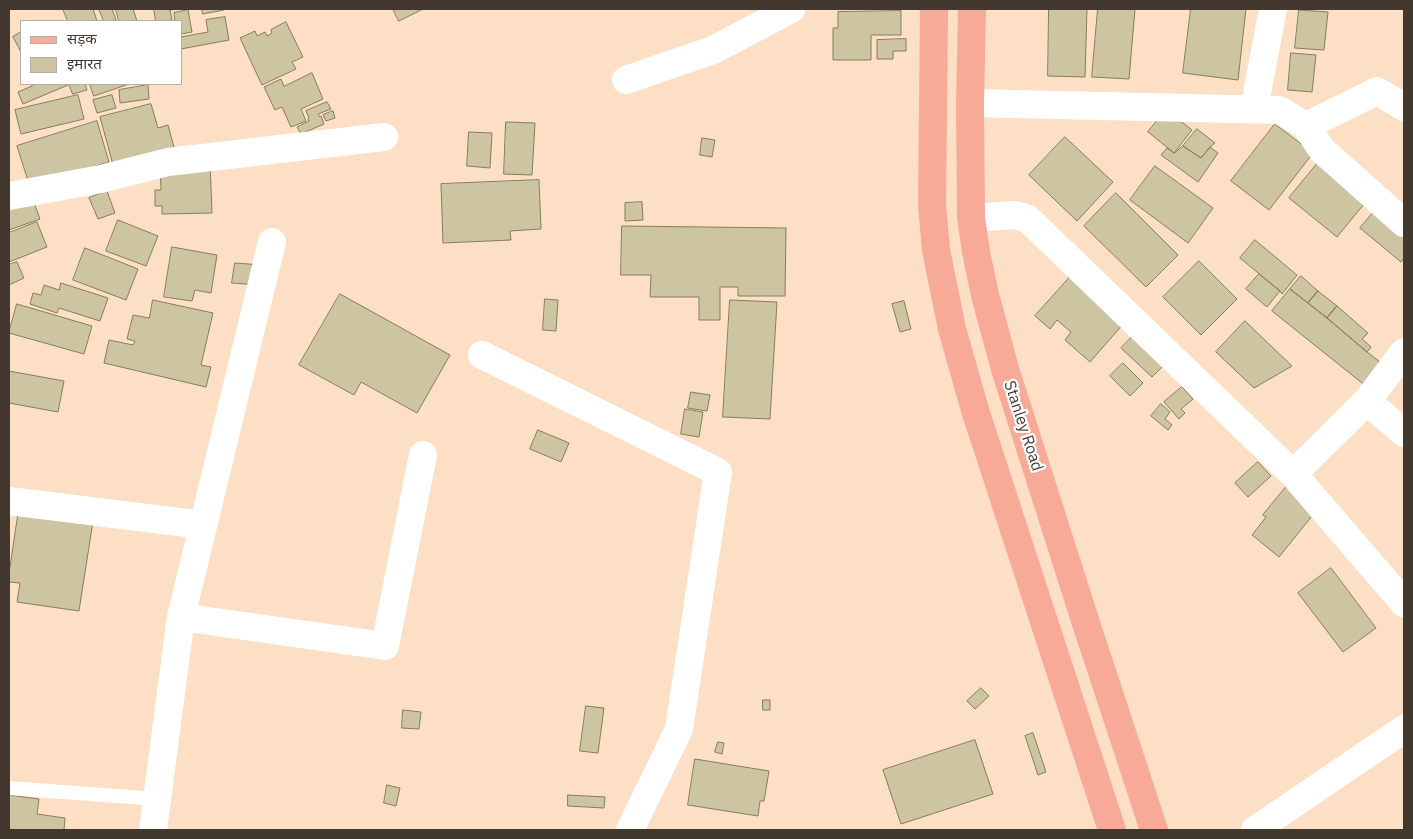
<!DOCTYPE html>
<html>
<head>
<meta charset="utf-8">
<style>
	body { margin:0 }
	#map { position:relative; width:1413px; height:839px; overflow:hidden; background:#fcdfc4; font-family:"IBM Plex Sans","Noto Sans Devanagari",sans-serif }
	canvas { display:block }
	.frame { position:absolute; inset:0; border:10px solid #43382d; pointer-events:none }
	.legend { position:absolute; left:20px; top:20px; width:162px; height:65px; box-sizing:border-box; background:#fff; border:1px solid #b4afab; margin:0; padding:6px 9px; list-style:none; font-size:15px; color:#43382d }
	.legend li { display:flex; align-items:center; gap:10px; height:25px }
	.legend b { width:25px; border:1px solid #b4afab }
</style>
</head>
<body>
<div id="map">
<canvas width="1413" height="839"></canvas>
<div class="frame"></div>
<ul class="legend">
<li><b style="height:6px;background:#f8aa98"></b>सड़क</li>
<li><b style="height:14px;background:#cdc4a1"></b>इमारत</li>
</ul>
</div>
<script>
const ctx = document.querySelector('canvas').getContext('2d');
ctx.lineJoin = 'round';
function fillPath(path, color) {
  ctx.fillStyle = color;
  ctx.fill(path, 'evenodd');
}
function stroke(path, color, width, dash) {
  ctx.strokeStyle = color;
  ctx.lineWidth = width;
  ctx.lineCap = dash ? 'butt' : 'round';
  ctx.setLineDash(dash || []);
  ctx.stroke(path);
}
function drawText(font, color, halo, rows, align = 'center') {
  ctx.font = font + ' "IBM Plex Sans",sans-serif';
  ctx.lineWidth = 4.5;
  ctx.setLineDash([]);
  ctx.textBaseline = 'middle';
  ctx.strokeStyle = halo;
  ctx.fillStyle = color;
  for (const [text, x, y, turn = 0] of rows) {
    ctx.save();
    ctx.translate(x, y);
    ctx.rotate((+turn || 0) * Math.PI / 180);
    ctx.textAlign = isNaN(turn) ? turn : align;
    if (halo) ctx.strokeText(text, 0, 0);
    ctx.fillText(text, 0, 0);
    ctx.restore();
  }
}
const building = new Path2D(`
	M63 9H93L97 21H68Z
	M99 9H112L116 20 104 21Z
	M116 9H133L137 21H119Z
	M154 9H179L170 10 172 20 166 21H156Z
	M202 9H223L224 10 203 14Z
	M393 9H423L399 21Z
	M1049 9H1087L1085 77 1048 76Z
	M1098 9H1135L1129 79 1092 77Z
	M1191 9H1246L1238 80 1183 73Z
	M188 10 192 32 181 34V21H175L174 13Z
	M1299 10 1328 12 1324 50 1295 48Z
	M901 11V35H871V60H833V28H838V12Z
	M225 17 229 40 181 49V37L208 32 206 20Z
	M286 22 303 57 292 62 296 69 262 85 240 38 255 31 257 36 265 32 267 36 272 33 271 30Z
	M21 32V52L13 37Z
	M906 39V51H893V59H877V40Z
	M1291 53 1316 55 1312 92 1288 90Z
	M312 73 323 99 301 109 306 121 291 127 282 107 275 110 264 87 281 79 284 86Z
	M31 84H67L68 85 23 104 18 92 32 86Z
	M69 84H85L87 90 73 94Z
	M90 84H129L94 96Z
	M148 85 149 99 120 103 119 90Z
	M78 95 84 119 21 134 15 110Z
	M112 95 116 108 97 113 93 100Z
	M327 102 331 109 318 114 320 117 321 116 324 124 301 134 297 127 309 121 308 119 309 118 306 111Z
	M151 104 158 128 168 125 176 155 115 172 100 117Z
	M1166 110 1192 130 1174 153 1148 132Z
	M333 111 335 118 326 121 323 115Z
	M97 121 109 162 30 187 17 146Z
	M506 122 535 123 532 175 504 174Z
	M1275 124 1313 153 1269 210 1231 181Z
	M1197 129 1215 143 1210 147 1201 158 1183 146Z
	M469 132 492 133 490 168 467 166Z
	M1065 137 1113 182 1077 221 1029 175Z
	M702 138 715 140 712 157 700 155Z
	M1183 146 1201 158 1210 147 1218 153 1198 182 1161 155 1167 148 1174 153Z
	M1321 159 1369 198 1337 237 1289 198Z
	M210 162 212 213 162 214V206H155V190H161L160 164Z
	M1155 166 1213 208 1188 243 1130 200Z
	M539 180 541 229 510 231 511 240 443 243 441 184Z
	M107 191 115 213 98 219 89 198Z
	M1116 193 1178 255 1146 287 1084 226Z
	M33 200 40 219 9 230V209Z
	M642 202 643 220 625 221V203Z
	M1379 206 1404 227V258L1401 262 1360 228Z
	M118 220 158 236 146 266 106 251Z
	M37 222 47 247 9 262V233Z
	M622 226 786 228 785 296H738V287H720V320H699V297H650L651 275H621Z
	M1255 240 1297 275 1282 294 1280 291 1240 258Z
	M172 247 217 255 211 293 195 290 192 301 164 297Z
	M85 248 138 269 126 300 73 280Z
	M1199 261 1237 299 1201 335 1163 297Z
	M17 262 24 278 9 285V265Z
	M235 263 262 265 260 285 232 283Z
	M1259 274 1280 291 1267 307 1246 289Z
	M1071 276 1125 322 1090 362 1065 340 1071 332 1057 320 1050 329 1035 316Z
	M1301 276 1318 291 1308 303 1290 289Z
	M61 283 108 298 100 321 59 308 57 313 30 304 33 293 41 295 44 285 59 290Z
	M1290 289 1327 318 1367 352 1384 365 1367 387 1272 311Z
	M1318 291 1337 306 1327 318 1308 303Z
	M340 294 450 355 417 413 361 382 354 395 299 365Z
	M545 299 558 300 556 331 543 330Z
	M153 300 213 313 201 365 211 367 206 387 104 363 109 340 133 345 135 341 127 339 133 315 149 318Z
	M730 300 777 302 770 419 723 417Z
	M904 301 911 329 900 332 892 304Z
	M17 304 92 326 84 354 9 333Z
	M1337 306 1368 333 1362 339 1371 347 1367 352 1327 318Z
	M1245 321 1292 366 1254 388 1216 352Z
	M1132 337 1163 366 1152 377 1121 348Z
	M1123 363 1143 383 1130 396 1110 376Z
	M9 371 64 381 58 412 9 403Z
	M1182 387 1193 399 1181 409 1185 413 1179 419 1164 402Z
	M691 392 710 395 707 411 688 408Z
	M1161 404 1170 412 1165 419 1172 425 1168 430 1151 416Z
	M685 409 703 412 699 437 681 434Z
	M538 430 569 443 561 462 530 449Z
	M1258 462 1271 476 1248 497 1235 483Z
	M1286 487 1316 511 1279 557 1252 535 1266 517 1263 515Z
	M19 509 93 521 79 611 17 602 20 583 9 582V574Z
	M1331 568 1376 628 1343 652 1298 593Z
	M981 688 989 696 975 709 967 701Z
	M763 700H770V710H763Z
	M586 706 604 708 598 753 580 751Z
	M403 710 421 712 419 729 402 728Z
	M1033 733 1046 772 1038 775 1025 736Z
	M975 740 993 794 901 824 883 770Z
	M718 742 724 743 722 754 715 752Z
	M695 759 769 771 764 801H760L758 816 688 805Z
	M387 785 400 788 396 806 384 803Z
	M9 795 39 799 37 814 65 818 64 830H9Z
	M568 795 605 797 604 808 568 806Z`);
fillPath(building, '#cdc4a1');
stroke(building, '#857d5c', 1);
stroke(new Path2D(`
	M9 788 157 799`), '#fff', 14);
stroke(new Path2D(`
	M626 80 713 50 791 9
	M970 103 1279 110 1306 126 1322 150 1404 223
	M1254 109 1273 9
	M1306 126 1377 91 1404 107
	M9 196 101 179 168 162 384 137
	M971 218 1015 215 1028 219 1293 474 1404 603
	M482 355 718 472 679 729 630 830
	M1367 401 1404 433
	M1293 474 1367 401 1404 352
	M9 501 203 525
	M181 617 385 646 423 455
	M153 830 181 617 272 242
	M1255 830 1404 729`), '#fff', 28);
stroke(new Path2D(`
	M934 9 932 205 936 250 952 329 975 410 1112 830
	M972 9 970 103 971 218 976 252 985 295 1005 369 1083 614 1154 830`), '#f8aa98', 28);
drawText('16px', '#43382d', '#fff', [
	["Stanley Road",1023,426,72]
]);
</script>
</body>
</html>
